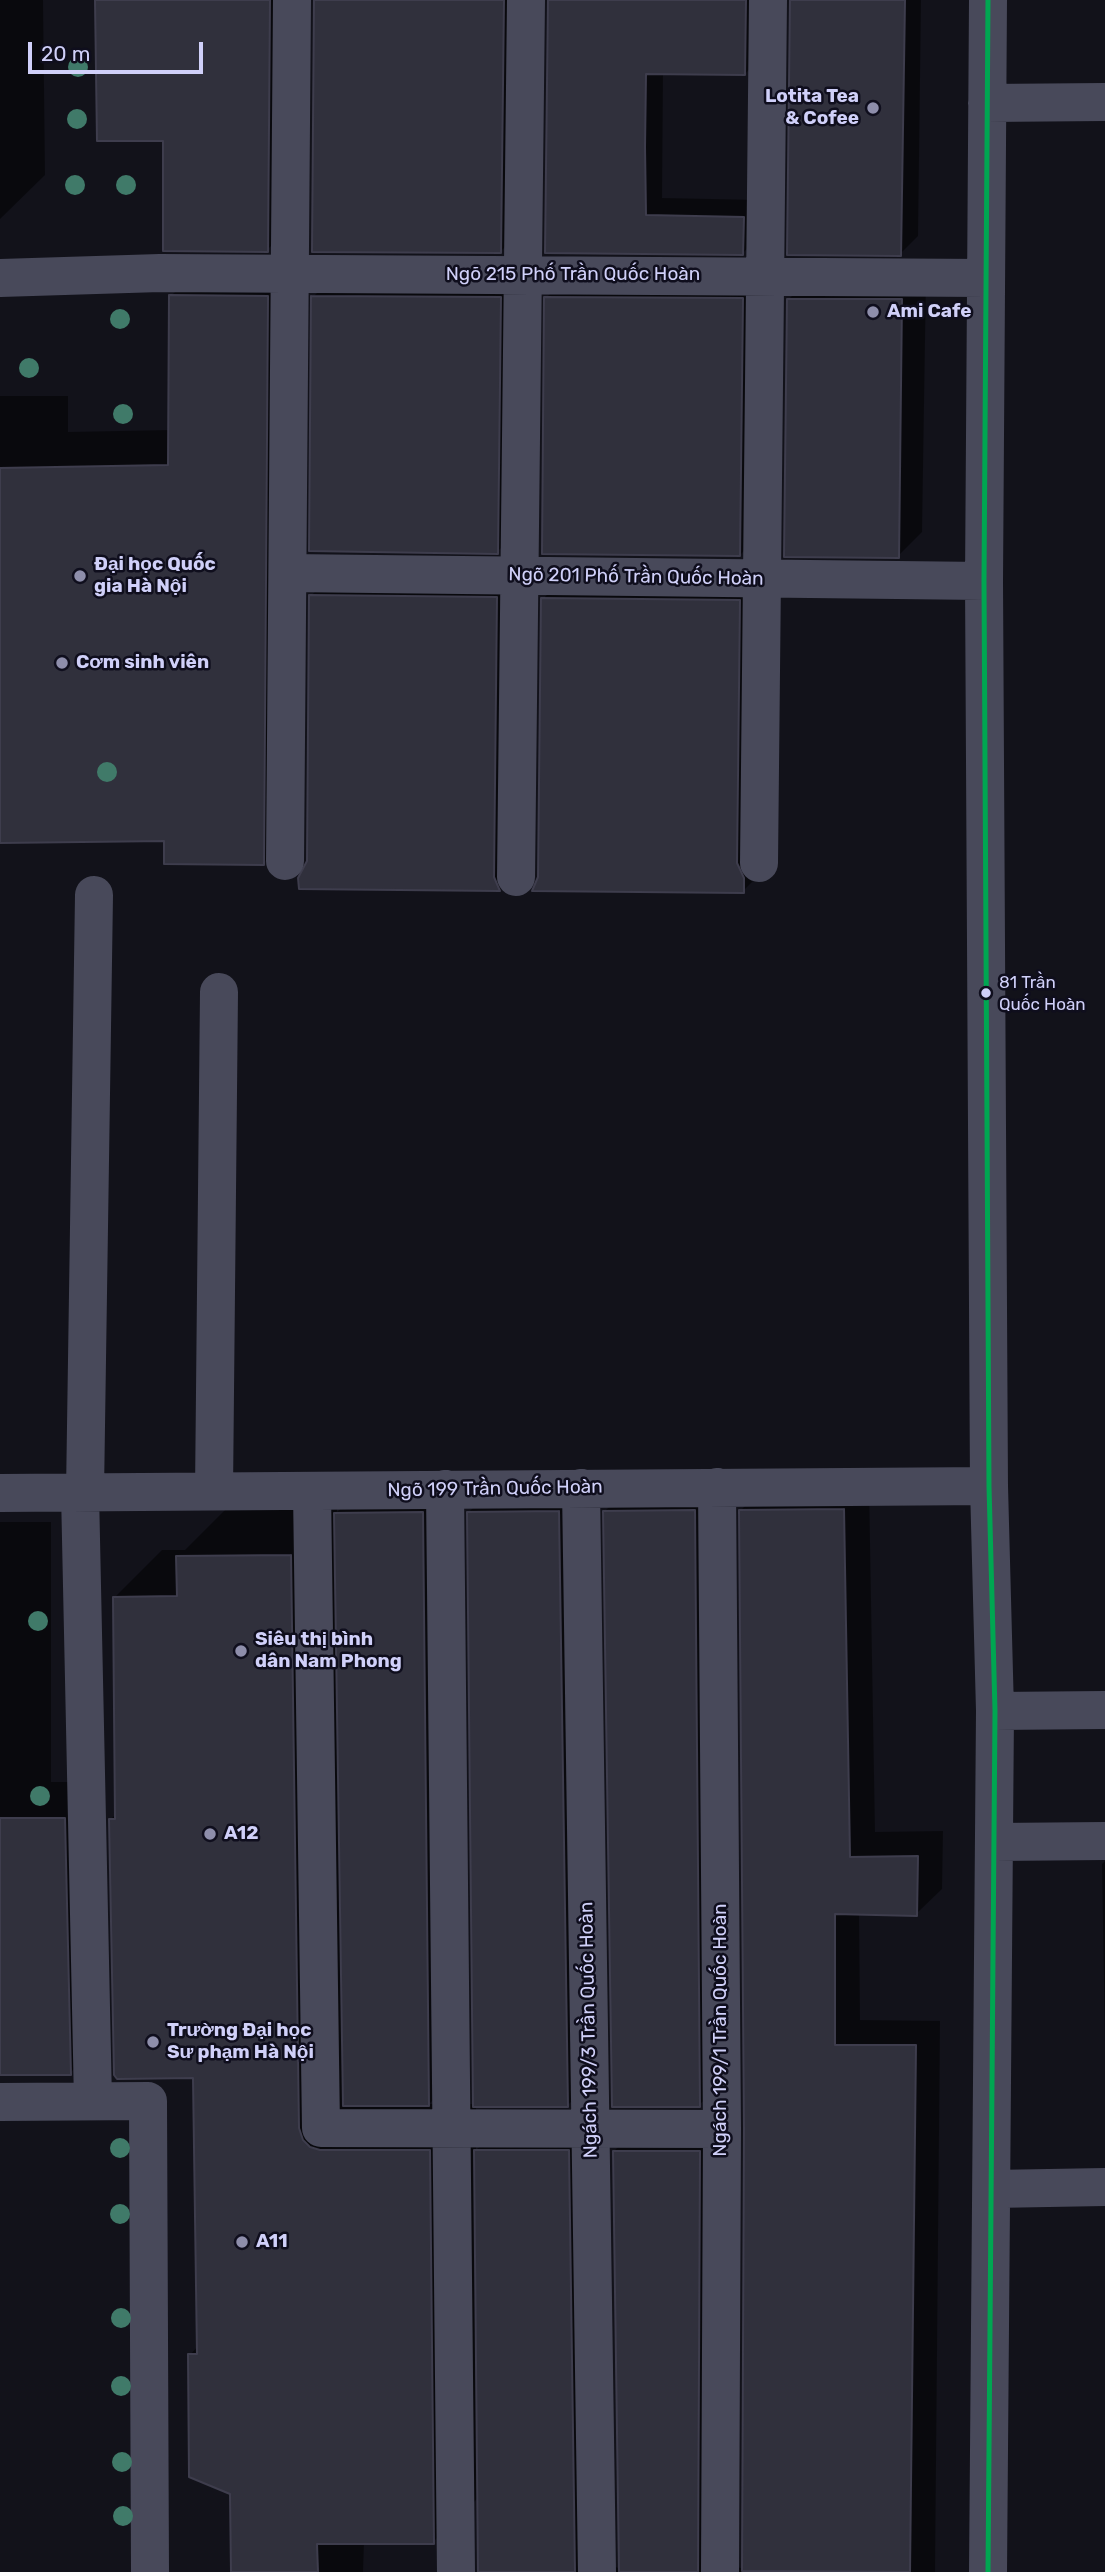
<!DOCTYPE html>
<meta charset="utf-8">
<style>
body{margin:0}
#map{position:relative;width:1105px;height:2572px;overflow:hidden;background:#12121a;font-family:Rubik,sans-serif}
canvas{display:block}
.scale{position:absolute;left:28px;top:42px;width:175px;height:32px;box-sizing:border-box;border:4px solid #d0d0f9;border-top:0;padding-left:9px;font-size:21px;line-height:24px;white-space:nowrap;color:#d0d0f9;-webkit-text-stroke:5px #0f0e1d;paint-order:stroke}
</style>
<div id="map">
<canvas width="1105" height="2572"></canvas>
<div class="scale">20 m</div>
</div>
<script>
const ctx = document.querySelector('canvas').getContext('2d');
ctx.lineJoin = 'round';
function fill(path, color) { ctx.fillStyle = color; ctx.fill(path, 'evenodd'); }
const poly = rows => new Path2D(rows.map(r => 'M' + r).join(''));
function trace(path, color, width, dash) { ctx.strokeStyle = color; ctx.lineWidth = width; ctx.lineCap = dash ? 'butt' : 'round'; ctx.setLineDash(dash || []); ctx.stroke(path); }
function drawText(font, color, halo, rows, align = 'center') {
  ctx.font = font + ' Rubik,sans-serif'; ctx.lineWidth = 5; ctx.setLineDash([]); ctx.textBaseline = 'middle'; ctx.strokeStyle = halo; ctx.fillStyle = color; for (const [text, x, y, turn = 0] of rows) {
    ctx.save(); ctx.translate(x, y); ctx.rotate((+turn || 0) * Math.PI / 180); ctx.textAlign = isNaN(turn) ? turn : align; if (halo) ctx.strokeText(text, 0, 0); ctx.fillText(text, 0, 0); ctx.restore();
  }
}
fill(poly([
 [0,0,43,0,45,175,0,219],
 [97,0,287,0,285,232,267,250,164,139],
 [316,0,521,0,518,234,501,251],
 [550,0,763,0,762,56,745,74,663,72,662,198,761,200,760,235,743,253,547,252],
 [792,0,921,0,918,236,900,254],
 [207,260,303,260,299,827,263,863,166,839,0,841,0,396,68,396,68,432,170,430,171,296],
 [336,274,523,275,520,529,497,552,313,297],
 [813,275,926,276,922,532,898,556,789,299],
 [567,277,763,279,760,534,740,555,546,298],
 [567,574,763,577,767,867,743,891,540,878,543,599],
 [329,577,515,580,517,871,499,889,309,862,311,596],
 [869,1484,875,1832,943,1831,942,1889,916,1914,859,1913,860,2020,940,2021,935,2572,480,2572,479,2497,433,2542,364,2542,363,2572,233,2572,232,2493,190,2355,198,2346,195,2077,111,1819,117,1813,115,1597,162,1550,185,1550,225,1510,337,1509,337,1512,356,1494,442,1493,448,2085,429,2104,475,2104,469,1512,490,1491,580,1491,588,2084,568,2105,476,2105,476,2150,501,2126,594,2126,613,2566,621,2569,614,2151,640,2126,725,2126,734,2566,744,2569,746,2129,741,1510,766,1485],
 [709,1496,714,2091,699,2105,605,1511,619,1497],
 [0,1522,51,1522,51,1782,101,1782,107,2036,70,2073,0,2073],
 [1105,1861,1105,2041,1102,1864]
]), '#0007');
const building = poly([
 [95,0,270,0,268,252,163,251,163,141,97,141,95,0],
 [314,0,504,0,501,253,312,252,314,0],
 [548,0,746,0,745,75,646,74,645,147,646,215,744,217,743,255,545,253,548,0],
 [790,0,905,0,901,256,787,255,790,0],
 [169,295,268,296,264,865,164,864,164,841,0,843,0,468,168,465,169,295],
 [311,296,501,297,498,554,309,551,311,296],
 [544,297,743,298,740,556,542,554,544,297],
 [787,299,902,299,899,558,784,557,787,299],
 [309,595,497,597,494,877,500,891,299,889,298,878,307,861,309,595],
 [541,598,740,600,737,863,744,878,744,893,532,891,538,877,541,598],
 [844,1509,850,1857,918,1856,917,1916,835,1914,835,2045,916,2045,910,2572,742,2571,744,2129,739,1510,844,1509],
 [695,1510,700,2107,612,2107,603,1511,695,1510],
 [559,1511,568,2107,473,2107,467,1512,559,1511],
 [423,1512,429,2106,343,2106,334,1513,423,1512],
 [291,1555,299,2128,303,2140,310,2147,320,2150,430,2150,434,2544,317,2544,318,2572,231,2572,230,2494,189,2477,188,2354,197,2354,193,2078,117,2079,114,2075,109,1819,115,1819,113,1597,177,1596,176,1556,291,1555],
 [0,1818,65,1818,71,2075,0,2075,0,1818],
 [474,2150,569,2150,575,2572,478,2572,474,2150],
 [613,2151,700,2151,698,2572,619,2572,613,2151]
]);
fill(building, '#30303c');
trace(building, '#3e3d4d', 2);
trace(poly([
 [987,103,1105,102],
 [0,278,160,273,986,278],
 [288,573,984,581],
 [285,861,292,0],
 [759,863,768,0],
 [516,877,526,0],
 [717,1487,722,2129,720,2572],
 [581,1488,597,2572],
 [445,1489,456,2572],
 [214,1491,219,992],
 [312,1491,321,2128,722,2129],
 [80,1492,93,2101],
 [85,1492,94,895],
 [0,1493,989,1486],
 [995,1711,1105,1710],
 [995,1842,1105,1841],
 [0,2102,148,2101,150,2572],
 [992,2189,1105,2187],
 [988,2572,995,1711,989,1486,984,581,988,0]
]), '#48495a', 38);
trace(poly([
 [988,2572,995,1711,989,1486,984,581,988,0]
]), '#00a651', 5);
ctx.fillStyle = '#407a69';
for (const [x, y] of [
 [78,67],
 [77,119],
 [75,185],
 [126,185],
 [120,319],
 [29,368],
 [123,414],
 [107,772],
 [38,1621],
 [40,1796],
 [120,2148],
 [120,2214],
 [121,2318],
 [121,2386],
 [122,2462],
 [123,2516]
]) { ctx.beginPath(); ctx.arc(x, y, 10, 0, 2 * Math.PI); ctx.fill(); }
for (const [x, y, r, color] of [
 [873,108,7,"#8e8eab"],
 [873,312,7,"#8e8eab"],
 [80,576,7,"#8e8eab"],
 [62,663,7,"#8e8eab"],
 [986,993,6,"#d0d0f9"],
 [241,1651,7,"#8e8eab"],
 [210,1834,7,"#8e8eab"],
 [153,2042,7,"#8e8eab"],
 [242,2242,7,"#8e8eab"]
]) { const dot = new Path2D(); dot.arc(x, y, r, 0, 2 * Math.PI); ctx.fillStyle = color; ctx.fill(dot); trace(dot, '#0f0e1d', 2.5); }
drawText('17px', '#d0d0f9', '#0f0e1d', [
 ["81 Trần",999,983],
 ["Quốc Hoàn",999,1005]
], 'left');
drawText('bold 19px', '#d0d0f9', '#0f0e1d', [
 ["Lotita Tea",859,97,"right"],
 ["& Cofee",859,119,"right"],
 ["Ami Cafe",887,312],
 ["Đại học Quốc",94,565],
 ["gia Hà Nội",94,587],
 ["Cơm sinh viên",76,663],
 ["Siêu thị bình",255,1640],
 ["dân Nam Phong",255,1662],
 ["A12",224,1834],
 ["Trường Đại học",167,2031],
 ["Sư phạm Hà Nội",167,2053],
 ["A11",256,2242]
], 'left');
drawText('19px', '#d0d0f9', '#0f0e1d', [
 ["Ngõ 215 Phố Trần Quốc Hoàn",573,275],
 ["Ngõ 201 Phố Trần Quốc Hoàn",636,577,1],
 ["Ngõ 199 Trần Quốc Hoàn",495,1489,-1],
 ["Ngách 199/3 Trần Quốc Hoàn",589,2030,-91],
 ["Ngách 199/1 Trần Quốc Hoàn",721,2030,-90]
]);
</script>
